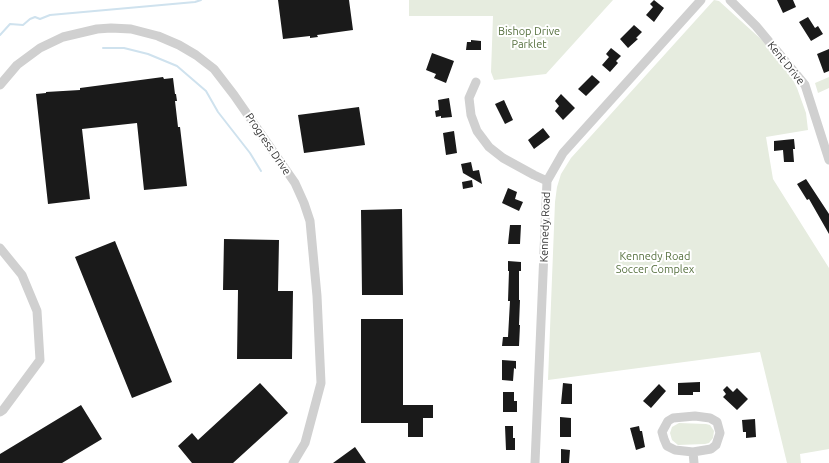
<!DOCTYPE html>
<style>
body{margin:0}
canvas{display:block;background:#fff}
</style>
<canvas width="829" height="463"></canvas>
<script>
const ctx = document.querySelector('canvas').getContext('2d');
ctx.lineJoin = 'round';
function fill(path, color) { ctx.fillStyle = color; ctx.fill(path, 'evenodd'); }
const poly = rows => new Path2D(rows.map(r => 'M' + r).join(''));
function trace(path, color, width, dash) { ctx.strokeStyle = color; ctx.lineWidth = width; ctx.lineCap = dash ? 'butt' : 'round'; ctx.setLineDash(dash || []); ctx.stroke(path); }
function drawText(font, color, halo, rows, align = 'center') {
  ctx.font = font + ' Ubuntu,sans-serif'; ctx.lineWidth = 4; ctx.setLineDash([]); ctx.textBaseline = 'middle'; ctx.strokeStyle = halo; ctx.fillStyle = color; for (const [text, x, y, turn = 0] of rows) {
    ctx.save(); ctx.translate(x, y); ctx.rotate((+turn || 0) * Math.PI / 180); ctx.textAlign = isNaN(turn) ? turn : align; if (halo) ctx.strokeText(text, 0, 0); ctx.fillText(text, 0, 0); ctx.restore();
  }
}
fill(poly([
 [409,0,613,0,546,74,494,80,491,72,493,16,409,16],
 [714,0,719,1,763,41,788,70,797,88,806,113,808,130,766,137,773,179,829,268,829,449,800,454,801,463,787,463,760,352,548,380,555,202,557,187,561,174,571,158],
 [829,77,829,88,818,93,815,83],
 [679,423,706,424,710,425,714,431,713,438,709,443,705,444,678,445,672,440,670,433,672,427]
]), '#e6ecdf');
trace(poly([
 [0,35,10,24,23,25,30,19,35,17,40,19,50,15,195,2,201,0],
 [103,48,124,48,148,54,177,66,206,91,218,112,250,153,261,171]
]), '#cfe2ee', 2);
fill(poly([
 [278,0,349,0,353,30,317,35,318,37,310,38,310,36,283,39],
 [654,0,664,8,654,22,646,15,653,7,650,4],
 [777,0,793,0,796,7,783,13],
 [808,17,815,28,818,26,823,34,811,41,799,22],
 [634,25,642,32,636,38,638,39,628,48,620,39],
 [471,40,481,41,481,50,466,50,467,42,471,42],
 [611,48,621,56,616,61,618,63,610,72,602,65,609,57,606,54],
 [829,49,829,71,824,73,817,54],
 [432,53,454,61,446,83,434,78,436,74,426,70],
 [592,75,600,82,586,96,578,89],
 [163,77,164,79,173,78,175,94,176,94,177,101,175,101,178,127,180,127,187,186,144,190,137,123,82,129,90,199,48,204,36,94,46,93,46,92,80,90,80,88],
 [561,94,575,108,563,120,555,111,559,106,555,101],
 [449,98,452,117,441,118,441,116,436,117,435,111,439,110,438,100],
 [504,100,513,120,505,124,495,104],
 [359,107,365,145,304,153,298,115],
 [543,128,550,137,534,149,528,140],
 [454,131,457,153,446,155,443,133],
 [794,139,795,149,793,149,794,162,784,162,783,150,774,151,774,141],
 [471,162,473,171,479,170,482,184,463,173,461,164],
 [806,179,829,214,829,234,809,199,807,200,797,184],
 [472,180,473,187,463,189,462,182],
 [508,188,517,192,515,199,523,202,519,211,502,203],
 [402,209,403,295,362,295,361,210],
 [510,225,521,225,520,244,508,244],
 [224,239,279,240,278,291,293,291,292,359,237,359,238,290,223,290],
 [115,241,172,382,132,398,75,257],
 [508,261,521,262,521,271,519,271,519,300,520,300,519,325,520,325,519,346,502,346,503,337,508,337,510,301,508,301,509,271,508,271],
 [361,319,403,319,403,405,433,405,433,418,423,418,423,437,408,437,408,423,361,423],
 [502,360,516,361,516,369,514,368,513,381,502,380],
 [700,382,700,392,693,392,693,395,678,395,678,383],
 [260,383,288,413,233,463,192,463,178,446,192,433,198,440],
 [563,383,572,384,572,404,561,404],
 [659,384,666,391,651,408,643,401],
 [727,386,733,392,737,388,748,399,737,410,723,397,726,394,723,390],
 [503,392,514,392,514,401,517,401,517,412,503,412],
 [81,405,102,439,62,463,0,463,0,454],
 [560,417,571,418,571,437,560,437],
 [755,419,756,437,746,438,746,432,743,432,742,420],
 [505,426,513,426,513,438,515,438,515,450,506,450],
 [639,426,640,431,642,431,645,447,636,450,630,428],
 [355,447,366,463,333,463],
 [561,449,570,450,569,463,561,463]
]), '#1a1a1a');
trace(poly([
 [730,0,756,26,805,85,829,160],
 [476,82,469,98,471,115,477,131,489,147,503,158,534,175,547,181],
 [0,85,17,65,40,48,63,37,97,29,111,28,131,29,158,36,179,45,196,55,214,69,234,95,295,183,304,203,310,221,317,296,321,383,305,443,293,463],
 [0,248,22,275,37,311,40,360,3,410,0,412],
 [695,416,710,418,717,422,720,433,716,445,711,449,693,452,675,450,667,446,664,439,662,432,668,421,673,418,695,416],
 [693,452,694,463],
 [535,463,547,181,563,153,701,0]
]), '#d0d0d0', 9);
drawText('11px', '#56703f', '#fff', [
 ["Bishop Drive",529,31],
 ["Parklet",529,44],
 ["Kennedy Road",655,256],
 ["Soccer Complex",655,269]
]);
drawText('11px', '#333', '#fff', [
 ["Kent Drive",786,63,51],
 ["Progress Drive",268,144,56],
 ["Kennedy Road",545,227,-88]
]);
</script>
